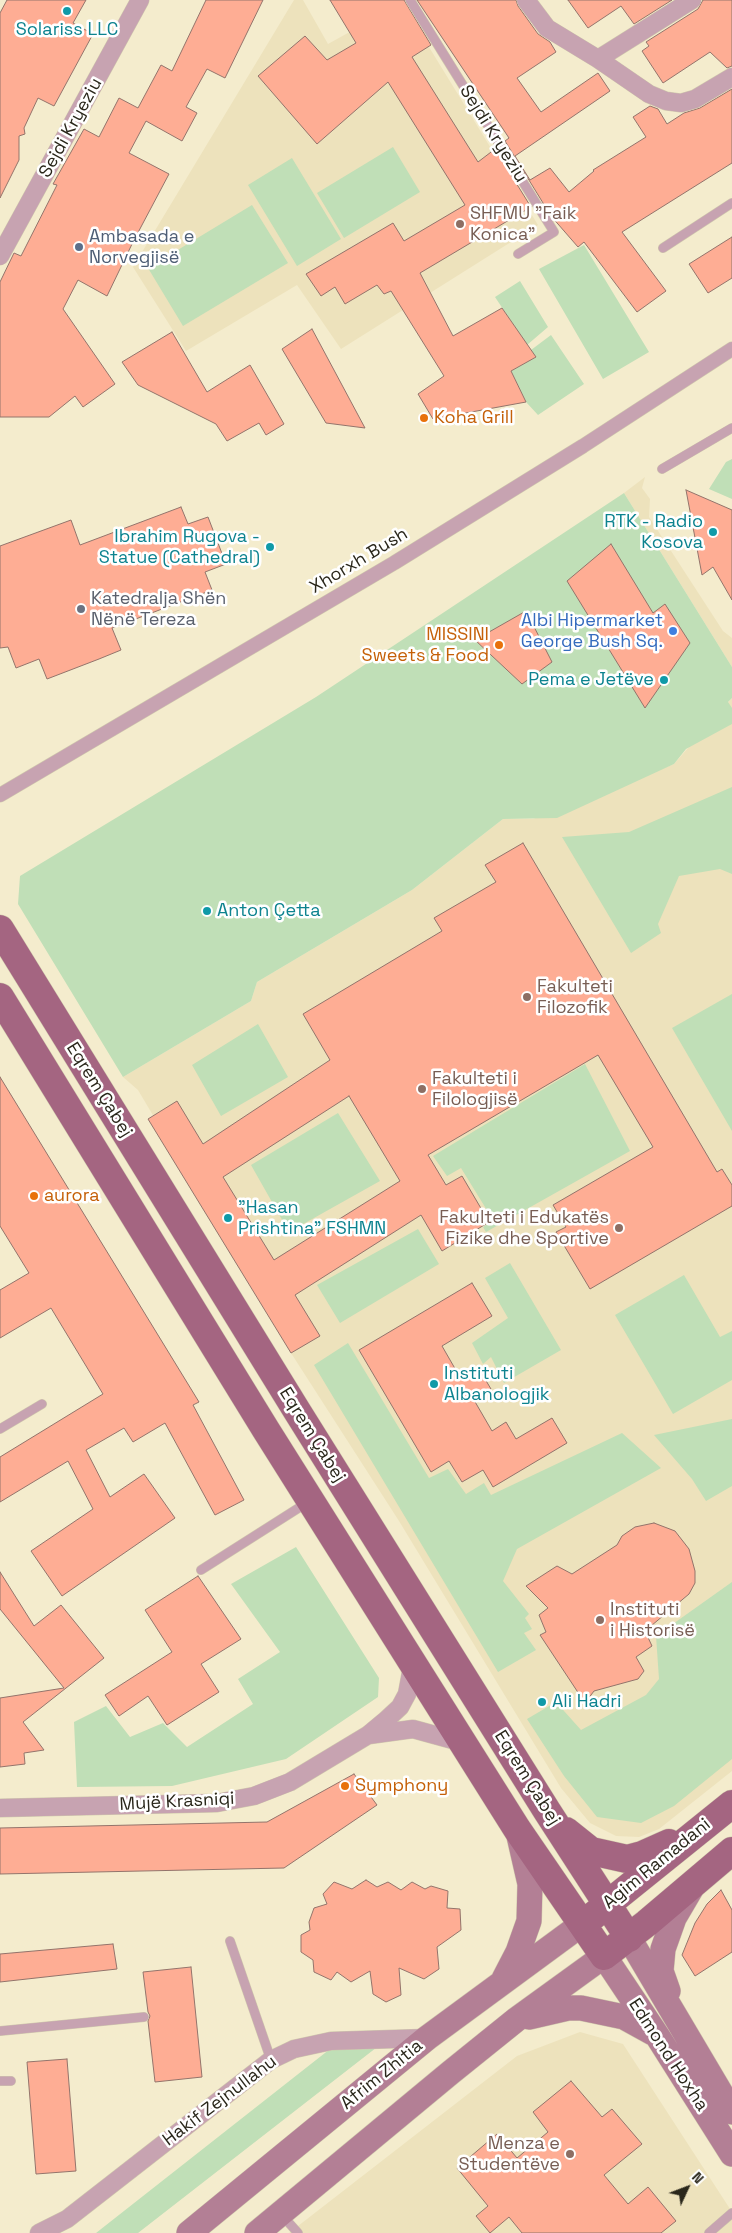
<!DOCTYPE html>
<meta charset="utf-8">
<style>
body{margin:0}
#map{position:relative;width:732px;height:2233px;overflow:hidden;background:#f4eccd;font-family:"Space Grotesk",sans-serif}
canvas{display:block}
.north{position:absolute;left:662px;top:2163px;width:50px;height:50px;-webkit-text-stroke:4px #fff;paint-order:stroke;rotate:47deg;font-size:14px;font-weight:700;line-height:20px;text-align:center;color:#2a271b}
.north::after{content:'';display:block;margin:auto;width:18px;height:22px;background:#2a271b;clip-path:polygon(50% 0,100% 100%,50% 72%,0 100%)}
</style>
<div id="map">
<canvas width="732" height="2233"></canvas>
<div class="north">N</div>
</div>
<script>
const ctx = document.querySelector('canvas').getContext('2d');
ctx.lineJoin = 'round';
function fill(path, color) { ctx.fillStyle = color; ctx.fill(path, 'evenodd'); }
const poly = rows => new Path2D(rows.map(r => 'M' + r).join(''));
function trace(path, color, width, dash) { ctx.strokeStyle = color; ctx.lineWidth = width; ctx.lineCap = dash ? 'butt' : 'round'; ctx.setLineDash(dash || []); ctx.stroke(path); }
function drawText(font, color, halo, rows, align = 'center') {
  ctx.font = font + ' "Space Grotesk",sans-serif'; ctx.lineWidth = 5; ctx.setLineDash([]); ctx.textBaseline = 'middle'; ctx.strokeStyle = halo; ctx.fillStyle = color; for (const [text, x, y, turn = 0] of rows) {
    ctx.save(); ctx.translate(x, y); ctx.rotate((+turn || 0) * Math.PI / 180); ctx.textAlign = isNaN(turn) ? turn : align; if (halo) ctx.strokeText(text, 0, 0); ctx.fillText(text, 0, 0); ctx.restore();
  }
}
fill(poly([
 [294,0,303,0,328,44,402,3,538,225,341,349,297,285,186,351,133,267],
 [645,477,642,488,650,499,649,517,723,631,732,638,732,667,624,493],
 [732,698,732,1771,659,1829,639,1837,616,1836,590,1823,561,1788,399,1521,291,1353,284,1337,138,1090,123,1077,251,1001,257,982,412,890,503,819,533,819,674,764],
 [580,2032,623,2044,732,2212,732,2233,289,2233,517,2056]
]), '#ede2bc');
fill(poly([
 [393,147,420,192,344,238,317,193],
 [292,158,341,239,297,266,248,185],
 [252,205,288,263,183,326,148,268],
 [584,245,649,352,603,379,539,269],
 [520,281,548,327,527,345,495,297],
 [551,335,584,384,538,415,526,402,511,371,535,357,531,350],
 [732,459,732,499,709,489,726,462],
 [624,493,732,667,732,698,728,702,732,708,732,724,686,749,674,764,557,818,503,819,412,890,257,982,251,1001,123,1077,18,904,20,876,316,697],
 [732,787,732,874,720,869,679,876,658,924,661,933,631,953,562,837,629,832],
 [732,994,732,1131,672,1028],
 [258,1024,288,1077,221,1116,192,1065],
 [585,1064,630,1151,486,1232,483,1227,493,1220,461,1168,447,1176,433,1156],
 [338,1113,380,1181,289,1232,251,1165],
 [418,1229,439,1264,340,1323,317,1285],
 [510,1263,561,1350,504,1383,491,1357,483,1364,472,1343,508,1318,485,1278],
 [684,1275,720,1337,732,1331,732,1380,673,1414,615,1315],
 [348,1343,429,1478,448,1469,466,1494,484,1483,491,1495,622,1433,661,1468,517,1549,503,1581,529,1614,525,1618,532,1629,524,1633,536,1650,498,1672,314,1365],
 [732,1419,732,1486,706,1501,692,1479,654,1435],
 [296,1547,379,1678,378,1697,286,1759,172,1786,77,1787,74,1722,106,1706,130,1737,163,1723,187,1747,253,1704,238,1679,280,1652,231,1584],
 [732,1582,732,1759,674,1806,641,1823,597,1817,564,1776,527,1719,556,1702,581,1730,646,1695,659,1679,656,1636],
 [381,2044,138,2233,96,2233,330,2049]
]), '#c0dfb7');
const building = poly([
 [7,0,86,0,73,23,93,34,54,106,38,98,24,128,25,134,19,136,19,160,0,198,0,13,7,0],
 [206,0,263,0,225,78,207,69,186,107,197,113,182,141,146,121,129,153,169,174,133,242,107,296,78,280,63,309,115,384,83,407,75,396,49,417,0,417,0,282,14,253,21,256,57,185,53,184,84,129,99,137,119,98,138,108,161,65,172,71,206,0],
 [330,0,404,0,431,45,412,57,478,162,495,149,531,207,420,273,453,336,502,308,536,357,511,371,526,402,433,419,418,394,444,376,391,291,384,294,377,285,345,304,335,287,321,296,306,274,393,223,404,241,465,205,388,82,317,144,258,76,305,36,327,60,356,43,330,0],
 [417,0,516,0,518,6,538,34,550,42,556,52,517,78,541,112,598,73,610,91,515,156,530,180,550,168,569,192,594,171,593,170,646,137,633,117,650,106,658,109,667,124,684,113,700,108,732,89,732,163,622,232,666,291,637,312,584,242,578,247,551,216,505,141,509,138,417,0],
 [568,0,672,0,634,24,621,6,588,28,568,0],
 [703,0,732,0,732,66,727,68,710,52,663,83,642,51,649,46,646,42,698,9,703,0],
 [732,237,732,278,708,293,689,264,732,237],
 [312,329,365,428,326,423,282,349,312,329],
 [172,332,207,392,250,365,284,424,266,435,259,423,227,441,216,424,138,385,122,362,172,332],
 [686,490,732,510,732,600,713,567,702,575,686,490],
 [181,507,188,524,208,517,226,564,205,572,212,590,112,628,121,650,99,659,47,679,39,659,16,668,8,647,0,648,0,546,71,520,80,545,181,507],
 [611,544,653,613,665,604,690,643,645,708,567,581,611,544],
 [526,611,552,662,522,684,475,640,526,611],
 [523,843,717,1172,722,1169,732,1185,732,1206,590,1289,556,1232,566,1227,553,1205,653,1147,598,1055,428,1155,446,1185,462,1176,489,1222,442,1251,421,1215,295,1295,320,1336,291,1353,148,1119,177,1101,203,1144,330,1060,303,1014,442,931,434,918,496,882,485,865,523,843],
 [349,1096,400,1181,274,1260,223,1177,349,1096],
 [0,1077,199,1402,193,1405,244,1500,215,1515,165,1423,133,1442,124,1428,86,1450,110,1497,144,1474,175,1518,62,1596,31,1551,93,1509,68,1461,0,1502,0,1457,103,1394,51,1308,0,1338,0,1290,29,1273,0,1226,0,1077],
 [472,1283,492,1316,442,1346,461,1379,479,1369,491,1389,474,1400,492,1431,506,1422,516,1439,552,1418,567,1443,493,1487,483,1470,462,1482,449,1461,431,1472,359,1350,472,1283],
 [654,1523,675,1531,689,1549,695,1571,695,1583,689,1594,645,1631,652,1646,636,1657,644,1671,638,1679,594,1691,585,1703,540,1635,546,1632,539,1615,548,1608,526,1586,557,1566,572,1574,617,1545,622,1536,635,1527,654,1523],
 [0,1572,34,1626,61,1605,104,1658,23,1722,44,1750,24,1753,25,1764,0,1767,0,1698,64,1688,0,1609,0,1572],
 [198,1576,241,1639,201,1664,219,1692,167,1725,148,1696,119,1716,105,1695,172,1652,145,1610,198,1576],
 [354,1774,377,1805,284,1868,0,1874,0,1828,267,1822,354,1774],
 [366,1880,377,1887,388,1882,401,1890,412,1882,425,1889,431,1886,448,1891,447,1908,460,1909,461,1930,437,1947,439,1969,424,1979,399,1968,401,1995,386,2002,373,1994,370,1971,351,1982,337,1972,331,1980,314,1972,313,1960,301,1952,301,1935,310,1930,309,1922,314,1908,327,1904,323,1894,334,1882,352,1889,366,1880],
 [721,1890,732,1910,732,1952,695,1976,682,1955,695,1923,707,1904,721,1890],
 [113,1944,117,1969,0,1982,0,1954,113,1944],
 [191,1967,202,2077,155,2082,148,2021,150,2016,148,2012,143,1972,191,1967],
 [67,2059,76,2171,36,2174,27,2062,67,2059],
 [571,2081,602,2117,612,2109,642,2144,604,2175,628,2204,648,2187,676,2221,661,2233,522,2233,509,2217,490,2233,476,2216,488,2206,457,2168,497,2134,517,2158,548,2132,533,2112,571,2081]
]);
fill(building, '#fead94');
trace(building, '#93746b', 1);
const service = poly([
 [410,0,554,232,518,254],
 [663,248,732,203],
 [662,469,732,428],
 [0,1429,42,1404],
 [201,1570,308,1502],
 [230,1941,271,2060],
 [0,2031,144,2017],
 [0,2081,11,2081],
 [281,2214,298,2233],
 [709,2233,732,2213]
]);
const pedestrian = poly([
 [0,795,394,563,583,446,732,349]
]);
const minor = poly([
 [526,0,547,28,598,59,692,0],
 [598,59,649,94,666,101,681,103,695,99,732,77],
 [0,256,140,0],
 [369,1735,413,1729,464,1743],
 [0,1808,217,1803,254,1796,290,1782,368,1735,386,1720,400,1707,407,1694,413,1662],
 [39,2233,67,2219,271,2060,294,2049,331,2041,427,2038]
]);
const secondary = poly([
 [629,1938,732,2112],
 [504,1979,518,1952,529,1921,530,1884,519,1836],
 [668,1991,661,1971,663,1949,674,1918,691,1889],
 [529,2017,568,2008,581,2008,624,2017,653,2033],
 [189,2233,427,2038,582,1924],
 [257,2233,450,2073,517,2019,604,1956,658,2037,732,2154]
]);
const primary = poly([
 [0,929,297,1411,547,1811,629,1938],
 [0,997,266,1430,517,1829,604,1956,647,1923,732,1851],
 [566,1831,591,1851,627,1859,642,1855,669,1843],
 [593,1916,732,1804]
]);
trace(service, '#d0c9ad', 10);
trace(pedestrian, '#d0c9ad', 15);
trace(minor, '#d0c9ad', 19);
trace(secondary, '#d0c9ad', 26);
trace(primary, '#d0c9ad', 29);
trace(service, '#c7a3b1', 9);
trace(pedestrian, '#c7a3b1', 14);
trace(minor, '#c7a3b1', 18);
trace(secondary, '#b37f95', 25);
trace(primary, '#a46581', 28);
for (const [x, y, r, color] of [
 [67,11,5,"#0f9aa8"],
 [460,224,5,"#8d6e63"],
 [79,247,5,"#5c6f8a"],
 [424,418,5,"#e8710a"],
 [713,532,5,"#0f9aa8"],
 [270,547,5,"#0f9aa8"],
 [81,609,5,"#6b7280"],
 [673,631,5,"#3f7fe0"],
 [499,645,5,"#e8710a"],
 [664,680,5,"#0f9aa8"],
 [207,911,5,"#0f9aa8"],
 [527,997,5,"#8d6e63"],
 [422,1089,5,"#8d6e63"],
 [34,1196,5,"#e8710a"],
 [228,1218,5,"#0f9aa8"],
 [619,1228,5,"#8d6e63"],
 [434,1384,5,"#0f9aa8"],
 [600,1620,5,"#8d6e63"],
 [542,1702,5,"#0f9aa8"],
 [345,1786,5,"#e8710a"],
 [570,2154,5,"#8d6e63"]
]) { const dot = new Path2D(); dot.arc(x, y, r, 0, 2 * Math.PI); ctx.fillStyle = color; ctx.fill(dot); trace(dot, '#fff', 2); }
drawText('18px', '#0d838f', '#fff', [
 ["Solariss LLC",67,30,"center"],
 ["RTK - Radio",703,522,"right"],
 ["Kosova",703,543,"right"],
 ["Ibrahim Rugova -",260,537,"right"],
 ["Statue (Cathedral)",260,558,"right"],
 ["Pema e Jetëve",654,680,"right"],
 ["Anton Çetta",217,911],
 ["\"Hasan",238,1208],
 ["Prishtina\" FSHMN",238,1229],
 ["Instituti",444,1374],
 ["Albanologjik",444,1395],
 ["Ali Hadri",552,1702]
], 'left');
drawText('18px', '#2a271b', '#fff', [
 ["Sejdi Kryeziu",71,128,-61],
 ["Sejdi Kryeziu",493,134,58],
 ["Xhorxh Bush",359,561,-31],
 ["Eqrem Çabej",99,1090,58],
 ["Eqrem Çabej",312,1435,58],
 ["Eqrem Çabej",527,1778,58],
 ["Mujë Krasniqi",177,1802,-3],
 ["Agim Ramadani",657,1864,-39],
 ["Edmond Hoxha",668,2055,57],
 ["Afrim Zhitia",382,2075,-39],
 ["Hakif Zejnullahu",220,2101,-37]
]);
drawText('18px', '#785e54', '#fff', [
 ["SHFMU \"Faik",470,214],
 ["Konica\"",470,235],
 ["Fakulteti",537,987],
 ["Filozofik",537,1008],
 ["Fakulteti i",432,1079],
 ["Filologjisë",432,1100],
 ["Fakulteti i Edukatës",609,1218,"right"],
 ["Fizike dhe Sportive",609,1239,"right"],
 ["Instituti",610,1610],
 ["i Historisë",610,1631],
 ["Menza e",560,2144,"right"],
 ["Studentëve",560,2165,"right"]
], 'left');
drawText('18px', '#4e5e75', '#fff', [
 ["Ambasada e",89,237],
 ["Norvegjisë",89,258]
], 'left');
drawText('18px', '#c56008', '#fff', [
 ["Koha Grill",434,418],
 ["MISSINI",489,635,"right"],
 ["Sweets & Food",489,656,"right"],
 ["aurora",44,1196],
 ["Symphony",355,1786]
], 'left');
drawText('18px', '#5b616d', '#fff', [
 ["Katedralja Shën",91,599],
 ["Nënë Tereza",91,620]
], 'left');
drawText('18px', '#366cbe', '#fff', [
 ["Albi Hipermarket",663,621],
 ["George Bush Sq.",663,642]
], 'right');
</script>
